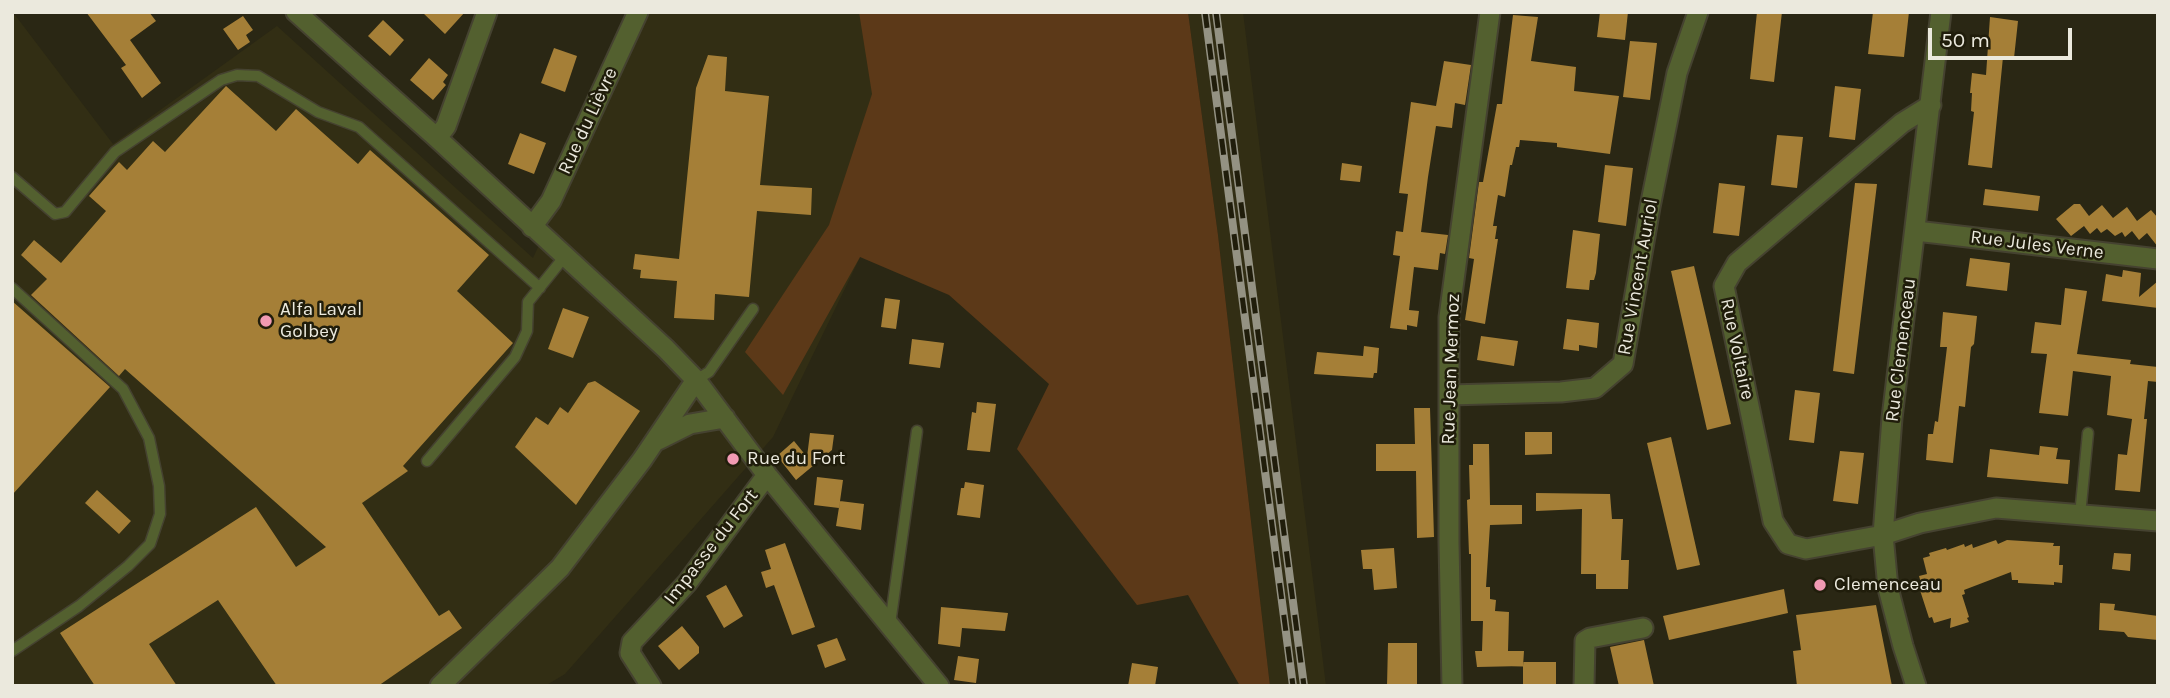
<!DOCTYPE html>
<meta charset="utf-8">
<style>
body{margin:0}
#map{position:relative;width:2170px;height:698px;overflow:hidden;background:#2a2714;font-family:Karla,sans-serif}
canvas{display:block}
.frame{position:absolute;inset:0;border:14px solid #ebe9dd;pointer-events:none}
.scale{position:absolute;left:1928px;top:28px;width:144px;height:32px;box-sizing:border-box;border:4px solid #ebe9dd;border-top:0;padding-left:9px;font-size:21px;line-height:24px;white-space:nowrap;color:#ebe9dd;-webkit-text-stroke:5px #201d0b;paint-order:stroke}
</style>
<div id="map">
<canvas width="2170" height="698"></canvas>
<div class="frame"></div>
<div class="scale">50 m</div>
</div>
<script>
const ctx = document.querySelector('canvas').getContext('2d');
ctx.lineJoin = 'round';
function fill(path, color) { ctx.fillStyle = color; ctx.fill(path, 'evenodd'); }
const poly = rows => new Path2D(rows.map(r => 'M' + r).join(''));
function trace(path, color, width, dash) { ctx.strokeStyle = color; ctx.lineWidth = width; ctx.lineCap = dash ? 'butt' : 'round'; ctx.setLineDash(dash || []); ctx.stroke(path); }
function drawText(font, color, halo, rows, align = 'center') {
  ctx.font = font + ' Karla,sans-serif'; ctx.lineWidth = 5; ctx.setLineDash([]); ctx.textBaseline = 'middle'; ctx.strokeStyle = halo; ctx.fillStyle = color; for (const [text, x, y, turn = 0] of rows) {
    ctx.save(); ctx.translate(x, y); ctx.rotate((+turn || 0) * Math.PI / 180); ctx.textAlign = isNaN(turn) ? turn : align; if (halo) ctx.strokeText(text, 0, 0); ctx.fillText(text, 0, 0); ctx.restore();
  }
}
fill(poly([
 [646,12,979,12,773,437,565,674,545,686,12,686,12,17,15,15,113,144,277,26,533,258],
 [1188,12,1243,12,1326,686,1270,686,1218,235]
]), '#322e14');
fill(poly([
 [859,12,1188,12,1218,235,1270,686,1240,686,1188,595,1137,605,1017,449,1049,384,949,295,860,257,783,395,745,352,829,225,872,94]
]), '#5c3918');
fill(poly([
 [86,12,149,12,156,21,130,40,161,83,142,98,121,68,126,65],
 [422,12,465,12,445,34],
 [1600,12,1628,12,1625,40,1597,37],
 [1757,12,1782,12,1774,82,1750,79],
 [1873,12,1909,12,1904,57,1868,54],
 [1513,15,1538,17,1531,61,1576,67,1574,91,1619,96,1610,154,1557,147,1557,143,1520,140,1519,147,1516,147,1512,165,1510,165,1505,197,1498,195,1493,226,1497,226,1495,239,1498,239,1485,324,1465,320,1474,259,1469,258,1479,182,1483,182,1497,104,1502,104],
 [243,16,253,30,246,35,250,42,238,50,223,29],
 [1990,17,2018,21,2014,58,2003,57,1992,168,1968,165,1974,112,1971,111,1972,93,1970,93,1972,73,1986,75],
 [383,20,404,40,390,56,368,36],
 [1630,41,1657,43,1650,100,1623,97],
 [554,48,577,56,565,92,541,83],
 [708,55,727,57,725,91,769,96,760,185,812,188,811,215,757,211,749,297,715,294,714,320,674,318,677,281,640,278,641,270,633,269,635,254,679,259,696,88],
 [429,58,448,75,443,82,446,85,433,100,410,80],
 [1444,61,1471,65,1465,105,1455,103,1452,128,1436,126,1428,177,1421,232,1448,235,1445,254,1440,253,1438,270,1414,267,1409,310,1419,311,1417,327,1407,325,1407,330,1390,328,1400,256,1393,255,1396,231,1403,232,1408,194,1399,193,1411,102,1436,106],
 [226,86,276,131,296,109,358,164,370,150,489,255,457,291,513,343,403,466,408,471,362,503,439,616,449,610,462,628,378,686,277,686,218,600,149,644,177,686,95,686,60,633,256,507,296,567,326,547,125,369,119,376,31,295,47,279,21,255,34,240,61,263,106,211,89,196,119,162,127,170,153,141,165,152],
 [1835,86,1861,89,1855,140,1829,137],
 [520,133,546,143,534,174,508,164],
 [1777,135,1803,137,1797,188,1771,185],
 [1342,163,1362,166,1360,182,1340,180],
 [1605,165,1633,168,1626,226,1598,222],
 [1719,183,1745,186,1739,236,1713,233],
 [1855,183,1877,184,1854,374,1833,371],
 [1985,189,2040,196,2038,211,1983,205],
 [2074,204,2080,204,2089,216,2102,205,2113,218,2127,207,2137,221,2151,210,2158,218,2158,247,2147,233,2139,240,2132,231,2125,237,2122,232,2115,236,2107,229,2101,233,2097,228,2090,234,2084,226,2071,236,2056,219],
 [1573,230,1600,234,1596,273,1594,280,1590,280,1589,290,1566,288],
 [1970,258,2010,263,2007,291,1966,286],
 [1694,266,1731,424,1707,430,1671,271],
 [2123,270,2141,273,2139,297,2158,281,2158,308,2102,301,2106,274,2122,277],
 [2065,288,2087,291,2077,354,2131,360,2130,364,2158,367,2158,382,2148,381,2144,419,2147,419,2140,492,2115,490,2118,454,2127,455,2132,419,2107,415,2111,376,2073,371,2068,416,2039,413,2047,354,2031,353,2035,322,2061,325],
 [885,298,900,300,896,329,881,327],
 [12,301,110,387,12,495],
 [563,308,589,317,573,358,548,349],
 [1943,312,1977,316,1974,344,1971,347,1965,407,1959,406,1953,463,1926,460,1928,434,1933,434,1935,421,1938,422,1947,347,1940,347],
 [1567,319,1599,323,1597,348,1579,345,1579,351,1563,349],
 [1481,336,1518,341,1514,366,1477,360],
 [912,339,944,343,940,368,909,364],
 [1364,346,1379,348,1377,373,1374,373,1373,378,1314,374,1317,352,1363,356],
 [595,381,640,411,576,505,515,447,536,417,548,425,560,407,568,413,588,383],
 [1795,390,1820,393,1814,443,1789,440],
 [977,402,996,404,990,452,967,450,972,412,976,413],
 [1414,408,1430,408,1434,537,1417,538,1416,471,1376,471,1376,444,1415,444],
 [1525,432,1552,432,1552,454,1525,455],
 [810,433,834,435,832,450,796,480,777,456,794,441,807,457],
 [1671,437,1700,565,1677,570,1647,443],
 [1473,444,1489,444,1490,505,1522,505,1522,524,1490,525,1486,587,1490,587,1490,599,1496,600,1495,611,1509,612,1508,651,1524,651,1523,666,1477,667,1475,651,1482,651,1483,621,1471,621,1471,554,1469,554,1467,500,1470,499,1469,465,1473,465],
 [2040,446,2058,448,2056,459,2070,460,2068,484,1987,477,1990,449,2039,455],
 [1840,451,1864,453,1858,504,1833,501],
 [817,477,843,480,839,508,814,505],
 [965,482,984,485,980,518,957,515,961,488,964,488],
 [97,490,131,521,119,534,85,503],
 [1536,493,1610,494,1612,519,1623,519,1621,560,1629,560,1628,589,1596,589,1596,574,1581,574,1582,509,1536,511],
 [840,501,864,504,861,530,836,526],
 [1996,540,1998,544,2007,540,2054,543,2053,546,2060,546,2059,565,2063,565,2062,583,2054,582,2054,585,2018,583,2018,580,2012,580,2011,572,1964,590,1965,594,1962,595,1969,617,1967,618,1969,622,1950,628,1951,618,1934,623,1932,617,1929,618,1918,584,1921,583,1919,576,1927,574,1923,558,1930,556,1929,553,1946,548,1947,550,1964,544,1965,547,1972,544,1973,548],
 [785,543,815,627,792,635,774,585,766,588,761,572,771,569,765,550],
 [1394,548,1397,588,1374,590,1372,569,1363,569,1361,550],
 [2114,553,2131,554,2130,571,2112,569],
 [726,585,743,616,724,628,706,596],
 [1784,589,1788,613,1669,640,1663,616],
 [2100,603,2115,604,2114,610,2158,616,2158,640,2128,637,2124,632,2099,630],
 [1876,605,1892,686,1797,686,1793,651,1801,650,1796,615],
 [941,607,1008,613,1005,631,962,628,960,647,938,644],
 [682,626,699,647,699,653,679,670,658,646],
 [837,638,846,660,825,668,817,645],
 [1644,640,1654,686,1619,686,1610,647],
 [1388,643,1417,643,1417,686,1387,686],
 [958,656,979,659,976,683,954,680],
 [1523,662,1556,662,1556,686,1523,686],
 [1132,663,1158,667,1155,686,1128,686]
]), '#a57f37');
const service = poly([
 [12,177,55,214,65,212,115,152,221,80,237,75,258,76,318,112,359,127,540,288],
 [12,288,123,389,149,438,159,486,160,514,150,544,128,566,79,606,12,651],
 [696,380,709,372,753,309],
 [427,461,515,357,527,331,528,302,565,256],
 [2080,515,2088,433],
 [890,624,917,431]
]);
const minor = poly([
 [296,12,437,138,666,349,696,380,767,475,939,686],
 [1931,105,1902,123,1737,263,1724,286,1773,521,1788,544,1806,549,1883,535,1920,523,1996,508,2158,521],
 [437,138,446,126,487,12],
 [532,227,551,201,638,12],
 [1916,231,2158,259],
 [1449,395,1561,392,1595,388,1623,364,1650,207,1677,73,1698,12],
 [658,440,690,424,725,418],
 [440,686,560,568,642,460,696,380],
 [651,686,630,653,632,642,687,583,767,475],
 [1452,686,1449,543,1449,317,1490,12],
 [1584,686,1585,641,1590,638,1643,628],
 [1916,686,1903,646,1888,588,1883,535,1892,418,1941,12]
]);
trace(service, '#454230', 13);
trace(minor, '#454230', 23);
trace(service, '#53602f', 10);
trace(minor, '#53602f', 19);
const rail = poly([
 [1205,12,1293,686],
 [1216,12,1304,686]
]);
trace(rail, '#949283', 8);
trace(rail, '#201d0b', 5, [16]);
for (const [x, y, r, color] of [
 [266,321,7,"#f19ab3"],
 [733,459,7,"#f19ab3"],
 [1820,585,7,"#f19ab3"]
]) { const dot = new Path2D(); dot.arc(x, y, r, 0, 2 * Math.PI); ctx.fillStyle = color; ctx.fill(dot); trace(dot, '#201d0b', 2.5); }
drawText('19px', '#ebe9dd', '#201d0b', [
 ["Rue du Lièvre",588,121,-65],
 ["Rue Jules Verne",2037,245,7],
 ["Rue Vincent Auriol",1638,277,-80],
 ["Rue Voltaire",1737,349,78],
 ["Rue Clemenceau",1901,350,-83],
 ["Rue Jean Mermoz",1451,369,-88],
 ["Impasse du Fort",711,547,-52]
]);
drawText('19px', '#ebe9dd', '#201d0b', [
 ["Alfa Laval",280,310],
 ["Golbey",280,332],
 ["Rue du Fort",747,459],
 ["Clemenceau",1834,585]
], 'left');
</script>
